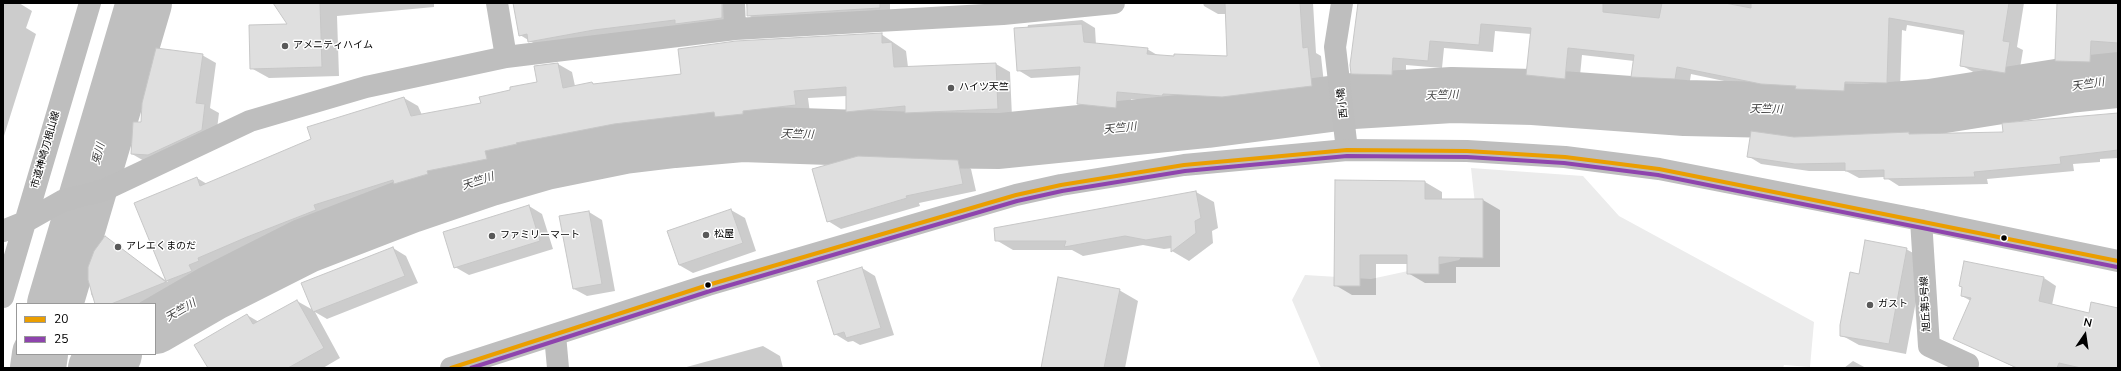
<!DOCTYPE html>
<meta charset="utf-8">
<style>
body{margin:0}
#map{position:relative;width:2121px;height:371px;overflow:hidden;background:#fff;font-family:"Nunito Sans",sans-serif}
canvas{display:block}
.frame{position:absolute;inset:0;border:4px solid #000;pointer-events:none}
.legend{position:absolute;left:16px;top:303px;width:140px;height:52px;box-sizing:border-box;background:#fff;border:1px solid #999;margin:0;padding:5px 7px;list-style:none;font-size:12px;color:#000}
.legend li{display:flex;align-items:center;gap:8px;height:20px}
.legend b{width:20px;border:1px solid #999}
.north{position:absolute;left:2065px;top:315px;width:40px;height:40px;-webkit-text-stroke:3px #fff;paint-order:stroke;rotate:13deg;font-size:11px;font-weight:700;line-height:16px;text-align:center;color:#000}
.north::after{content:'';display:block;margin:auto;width:14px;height:18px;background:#000;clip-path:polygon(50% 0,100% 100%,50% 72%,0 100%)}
</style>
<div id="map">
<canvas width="2121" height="371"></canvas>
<div class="frame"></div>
<ul class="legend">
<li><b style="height:5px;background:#eb9e00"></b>20</li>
<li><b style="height:5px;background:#8e44ad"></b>25</li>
</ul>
<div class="north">N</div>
</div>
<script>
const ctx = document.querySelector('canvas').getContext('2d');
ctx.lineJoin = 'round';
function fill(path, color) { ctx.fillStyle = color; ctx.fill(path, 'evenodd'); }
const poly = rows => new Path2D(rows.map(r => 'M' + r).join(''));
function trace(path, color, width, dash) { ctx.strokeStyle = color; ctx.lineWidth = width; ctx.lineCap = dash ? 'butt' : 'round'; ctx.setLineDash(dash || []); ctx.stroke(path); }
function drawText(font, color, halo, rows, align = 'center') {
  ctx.font = font + ' "Nunito Sans","Noto Sans JP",sans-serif'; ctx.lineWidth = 3; ctx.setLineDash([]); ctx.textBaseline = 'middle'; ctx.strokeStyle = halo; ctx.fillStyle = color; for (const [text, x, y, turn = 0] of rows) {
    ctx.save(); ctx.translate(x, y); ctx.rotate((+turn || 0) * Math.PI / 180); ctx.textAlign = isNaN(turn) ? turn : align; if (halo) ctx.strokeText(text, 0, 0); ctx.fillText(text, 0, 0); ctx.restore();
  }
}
fill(poly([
 [1471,168,1583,176,1619,216,1814,322,1810,367,1784,365,1783,368,1321,368,1292,300,1305,275,1371,279,1459,260,1478,231]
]), '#ececec');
fill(poly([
 [3,3,19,3,32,11,26,28,36,34,3,139],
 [274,3,434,3,434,7,337,16,339,76,269,78,251,68,289,25],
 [515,3,733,3,732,24,540,47,520,35],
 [746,3,890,3,890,14,758,21,748,15],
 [1203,3,1313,3,1316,53,1321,56,1325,93,1236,104,1177,101,1176,103,1131,99,1129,115,1091,112,1078,104,1081,75,1031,78,1018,70,1028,25,1082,20,1095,28,1096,45,1147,49,1159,56,1228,57,1226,14,1218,14,1204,6],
 [1358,3,2024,3,2017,47,2023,50,2018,80,1975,73,1961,65,1964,35,1907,25,1906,31,1902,30,1900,90,1858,89,1858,98,1810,96,1805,93,1776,92,1691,74,1689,87,1645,84,1632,76,1634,61,1582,55,1579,86,1541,82,1527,74,1531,34,1495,31,1493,52,1444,48,1442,68,1406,65,1406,82,1365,81,1352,73,1351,65],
 [2058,3,2118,3,2118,60,2104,59,2104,70,2069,68,2056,60],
 [881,34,906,51,908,67,996,64,1010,72,1012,117,920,121,910,115,861,120,847,111,847,96,808,98,810,113,757,119,757,122,730,125,723,121,629,132,530,150,530,152,499,159,500,167,441,179,442,182,409,191,405,189,327,213,329,218,261,244,212,267,213,269,203,273,206,279,181,289,173,284,178,290,143,304,96,304,91,294,89,267,105,238,168,282,135,203,197,178,207,184,313,140,309,128,404,98,418,106,422,115,482,103,538,83,558,64,572,72,575,86,592,83,596,85,682,74],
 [202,55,216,63,210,108,219,113,216,137,146,162,132,154,142,123],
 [2118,115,2118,158,2100,159,2100,162,2073,164,2074,171,1987,179,1988,184,1899,186,1885,177,1859,178,1846,171,1809,171,1761,164,1748,156,1794,138,1909,133,1912,135,2004,133],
 [958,161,971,169,976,191,919,203,920,206,841,229,828,221],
 [1336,181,1425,182,1442,192,1442,200,1483,200,1500,210,1500,267,1456,267,1456,283,1425,283,1408,273,1408,264,1376,264,1376,295,1352,295,1335,285],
 [1196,192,1214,202,1218,228,1212,231,1213,243,1189,261,1172,251,1172,248,1164,249,1143,245,1083,256,1072,250,1013,250,996,240,995,229],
 [529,206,542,214,553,249,469,275,455,267],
 [731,210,745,218,756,251,693,273,679,265],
 [589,212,602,220,615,291,587,296,574,289],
 [393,248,406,256,418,283,327,319,315,312,340,358,323,368,209,368,247,315,259,322,297,301,313,310],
 [1906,249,1924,259,1906,354,1859,345,1841,335,1859,275],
 [862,268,875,276,894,335,860,345,853,341,848,342,835,334],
 [2044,278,2056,286,2052,305,2090,314,2118,309,2118,368,2016,368,1955,339,1971,301,1962,296],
 [1119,290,1138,301,1125,368,1042,368],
 [763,346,780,356,783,368,683,368],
 [1853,361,1866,368,1844,368]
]), '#0003');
trace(poly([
 [55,304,144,3],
 [155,326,212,293,305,246,411,205,490,178,545,162,624,146,674,140,742,134,918,140,999,141,1207,120,1353,101,1452,95,1533,97,1685,108,1864,112,1931,107,2070,85,2118,80],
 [38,368,40,354],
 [96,368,114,354]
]), '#bfbfbf', 56);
const building = poly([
 [273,3,320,3,322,67,250,69,249,25,287,24,273,3],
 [513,3,722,3,722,18,675,24,675,20,594,30,528,42,527,34,519,36,513,3],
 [747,3,880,3,880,8,747,16,747,3],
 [1225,3,1300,3,1303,48,1308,47,1312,86,1222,97,1163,94,1162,96,1117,92,1116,108,1077,104,1080,67,1017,71,1014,28,1082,24,1084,42,1148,48,1147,54,1174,56,1174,54,1227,56,1225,3],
 [1358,3,1603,3,1603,12,1659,18,1662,3,1725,3,1751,8,1751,3,2009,3,2003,41,2010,42,2005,73,1960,66,1964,31,1889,18,1887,83,1845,82,1844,91,1795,89,1796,86,1761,84,1677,67,1675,79,1631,77,1634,55,1568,48,1565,79,1526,75,1531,28,1481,24,1479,45,1430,41,1428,61,1393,58,1392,75,1351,74,1350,65,1358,3],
 [2057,3,2118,3,2118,43,2091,41,2090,62,2055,61,2057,3],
 [882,33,882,43,892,42,894,67,996,63,998,109,905,113,905,106,846,112,846,87,794,91,796,105,743,111,743,114,715,117,714,112,614,124,516,143,517,144,485,151,487,159,427,171,428,174,394,184,393,180,314,205,316,210,247,237,198,258,199,261,189,265,192,271,166,281,134,203,197,177,200,186,311,139,307,127,404,97,411,116,481,103,479,97,510,90,510,87,537,82,534,66,558,63,563,88,592,82,593,84,681,74,678,49,736,41,882,33],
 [156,48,203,54,196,103,205,104,202,130,148,155,131,154,133,122,141,122,142,103,156,48],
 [2118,113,2118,150,2060,157,2061,164,1974,172,1975,177,1884,179,1884,170,1845,171,1845,163,1795,164,1747,157,1751,131,1794,137,1909,132,1909,134,2003,132,2002,123,2118,113],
 [858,156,958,160,963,184,906,196,907,198,827,222,812,169,858,156],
 [1335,180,1425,181,1425,199,1483,199,1483,258,1439,257,1439,274,1407,274,1407,255,1360,255,1360,286,1334,286,1335,180],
 [1196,191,1201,218,1195,221,1196,233,1171,252,1171,236,1146,240,1125,236,1064,247,1066,241,995,241,994,228,1196,191],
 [529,205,540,241,454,268,443,232,529,205],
 [731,209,743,243,679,265,667,231,731,209],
 [589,211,602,284,573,289,559,216,589,211],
 [105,236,166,282,111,304,95,304,88,280,88,267,94,251,105,236],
 [1865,240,1907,248,1889,344,1840,336,1840,325,1850,272,1859,274,1865,240],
 [393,247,405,276,313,312,301,283,393,247],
 [1964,261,2044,277,2039,301,2089,313,2091,302,2118,308,2118,368,2081,368,2059,363,2057,368,2017,368,1953,339,1971,298,1961,296,1962,287,1959,286,1964,261],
 [862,267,881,328,846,338,844,332,834,335,817,281,862,267],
 [1058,277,1120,289,1104,368,1041,368,1058,277],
 [297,300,324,348,288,368,208,368,194,345,247,314,253,324,297,300]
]);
fill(building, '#dfdfdf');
trace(building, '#c7c7c7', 1);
trace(poly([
 [497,3,506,57],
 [734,3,735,29],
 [1342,3,1335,47,1347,150],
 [1921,220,1929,346,1968,364],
 [3,231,25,222,62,201,104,190,250,121,366,87,506,57,735,29,1003,14,1114,3],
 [3,297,90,3],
 [555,335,558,368]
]), '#bebebe', 22);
trace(poly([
 [451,368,708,285,1016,195,1061,185,1184,165,1347,150,1467,151,1565,157,1659,169,1921,220,2118,261]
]), '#bebebe', 22);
trace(poly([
 [451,368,708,285,1016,195,1061,185,1184,165,1347,150,1467,151,1565,157,1659,169,2118,261]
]), '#eb9e00', 4);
trace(poly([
 [471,368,710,291,1017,201,1062,191,1185,171,1347,156,1467,157,1564,163,1658,175,2117,267]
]), '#8e44ad', 4);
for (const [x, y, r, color] of [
 [285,46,4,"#595959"],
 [951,88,4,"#595959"],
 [706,235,4,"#595959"],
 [492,236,4,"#595959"],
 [2004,238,3.5,"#000"],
 [118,247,4,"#595959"],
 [708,285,3.5,"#000"],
 [1870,305,4,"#595959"]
]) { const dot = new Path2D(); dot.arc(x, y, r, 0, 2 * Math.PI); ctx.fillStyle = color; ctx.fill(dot); trace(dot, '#fff', 1.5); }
drawText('10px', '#000', '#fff', [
 ["アメニティハイム",293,46],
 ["ハイツ天竺",959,88],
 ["松屋",714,235],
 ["ファミリーマート",500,236],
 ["アレエくまのだ",126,247],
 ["ガスト",1878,305]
], 'left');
drawText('10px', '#000', '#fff', [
 ["西小橋",1343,103,-96],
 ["市道神崎刀根山線",46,150,-74],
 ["旭丘第5号線",1926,304,-93]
]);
drawText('italic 11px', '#444', '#fff', [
 ["天竺川",2088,85,-8],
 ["天竺川",1442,96,-2],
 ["天竺川",1766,110,1],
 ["天竺川",1120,129,-6],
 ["天竺川",797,135,2],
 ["兎川",99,154,-74],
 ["天竺川",478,182,-18],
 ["天竺川",181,311,-30]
]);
</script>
